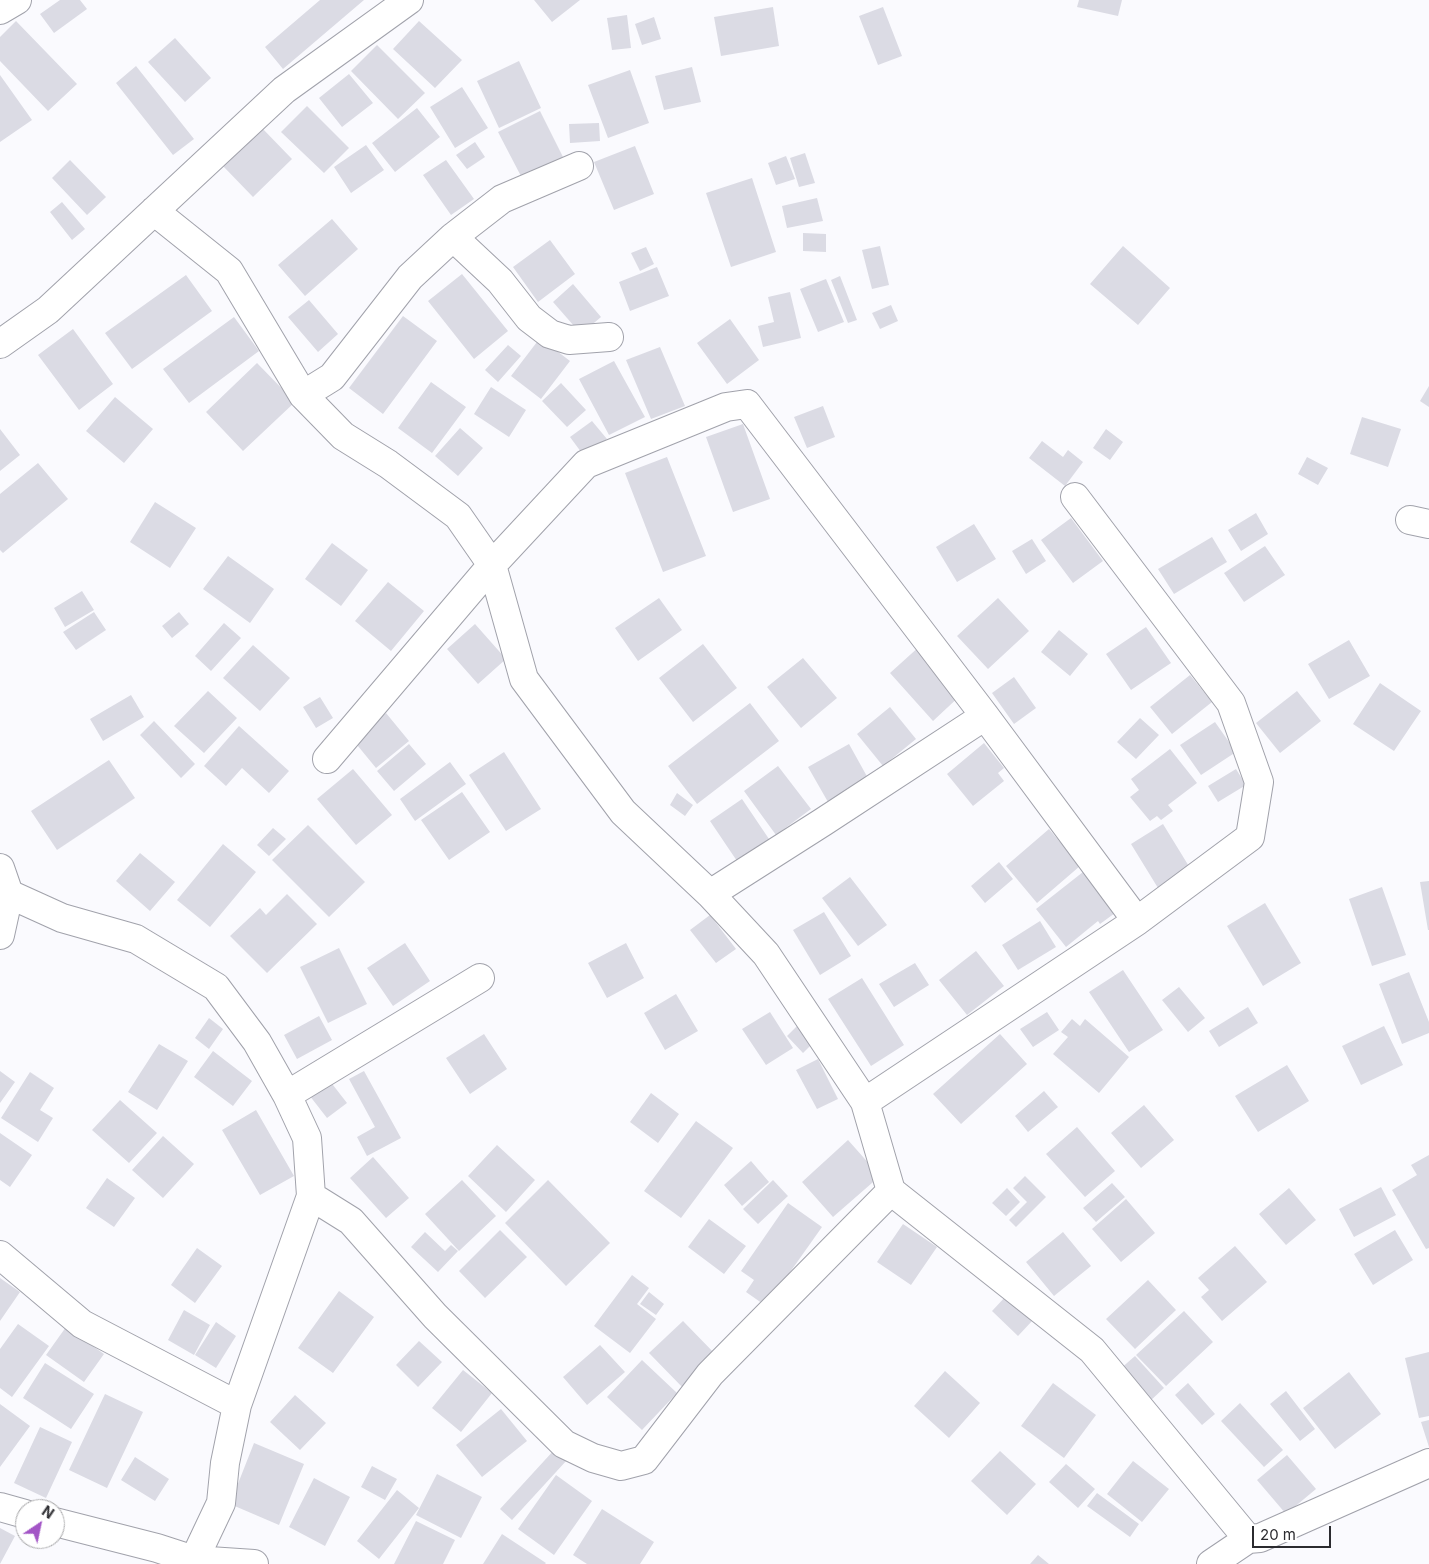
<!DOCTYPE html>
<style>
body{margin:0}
#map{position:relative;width:1429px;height:1564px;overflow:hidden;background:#fafafe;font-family:Inter,sans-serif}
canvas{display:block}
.north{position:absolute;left:15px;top:1499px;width:50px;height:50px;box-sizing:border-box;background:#fff;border:1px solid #aaaaac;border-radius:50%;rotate:34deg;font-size:14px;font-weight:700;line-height:20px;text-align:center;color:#2b2b2f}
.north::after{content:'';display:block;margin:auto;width:18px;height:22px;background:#a355c6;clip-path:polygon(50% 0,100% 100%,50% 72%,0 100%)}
.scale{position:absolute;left:1252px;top:1526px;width:79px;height:22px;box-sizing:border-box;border:2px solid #2b2b2f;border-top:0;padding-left:6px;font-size:15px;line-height:18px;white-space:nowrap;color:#2b2b2f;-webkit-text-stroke:4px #fff;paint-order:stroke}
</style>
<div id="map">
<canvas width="1429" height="1564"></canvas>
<div class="north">N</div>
<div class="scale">20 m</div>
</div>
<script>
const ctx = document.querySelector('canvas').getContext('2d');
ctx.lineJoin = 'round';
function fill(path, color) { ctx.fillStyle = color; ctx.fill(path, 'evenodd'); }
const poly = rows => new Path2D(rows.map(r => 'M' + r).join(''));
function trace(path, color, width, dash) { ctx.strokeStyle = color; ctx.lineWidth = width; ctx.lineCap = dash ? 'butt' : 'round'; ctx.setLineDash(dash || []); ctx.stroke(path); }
fill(poly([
 [60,0,80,0,87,9,54,33,40,14],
 [320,0,364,0,283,69,265,47],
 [534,0,580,0,552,22],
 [1079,0,1122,0,1118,16,1077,7],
 [773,7,779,46,721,56,714,17],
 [883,7,902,56,878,65,859,16],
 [627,15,631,48,612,50,607,18],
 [654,17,661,39,642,45,635,24],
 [16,21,77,84,48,111,0,61,0,37],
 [419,21,462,60,435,88,393,49],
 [175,38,211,78,185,102,148,62],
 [377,45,425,93,398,119,351,71],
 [519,61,541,108,499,128,477,81],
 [136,66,194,139,173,155,116,83],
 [692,67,701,102,664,110,655,76],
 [630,70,649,123,608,138,588,85],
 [349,74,373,103,342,127,319,98],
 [0,75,32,120,0,142],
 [462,87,488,128,455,148,430,107],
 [307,106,349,148,324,173,281,132],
 [417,108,440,137,395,172,372,143],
 [540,111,564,159,523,180,498,132],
 [599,123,600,141,570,143,569,124],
 [261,127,292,159,253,197,222,165],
 [475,142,485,157,467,169,456,155],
 [366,145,384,170,351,193,334,167],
 [635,146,654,194,614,210,594,162],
 [805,153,815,183,799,187,790,158],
 [786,156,795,179,776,185,768,163],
 [70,160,106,197,87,215,52,178],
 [446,160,474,199,451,215,423,175],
 [752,178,776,252,731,267,706,193],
 [817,198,823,221,787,228,782,206],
 [62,202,85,229,72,240,50,212],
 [332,219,358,249,305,296,278,265],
 [803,233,826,234,826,252,803,251],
 [550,240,575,274,538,302,513,267],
 [880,246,889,285,872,289,862,250],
 [1123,246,1170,288,1138,325,1090,284],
 [646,247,654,264,640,271,631,253],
 [657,267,669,296,630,311,619,282],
 [462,274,508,331,474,359,428,301],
 [186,275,212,311,132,369,105,333],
 [840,276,857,320,848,323,831,280],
 [826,279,844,322,818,332,800,289],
 [573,284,601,317,581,334,553,302],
 [790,292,801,338,763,347,758,326,774,322,768,297],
 [309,300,338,334,318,352,288,317],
 [891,305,898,321,880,329,872,313],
 [403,316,437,341,383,414,349,388],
 [234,317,259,351,189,403,163,369],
 [730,319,759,360,727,384,697,343],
 [73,329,113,384,79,410,38,355],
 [540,338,570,361,541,399,511,376],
 [508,345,521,356,498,382,485,370],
 [660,347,685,406,651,419,626,360],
 [614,361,645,417,609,435,579,379],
 [257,363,295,402,243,451,206,412],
 [431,382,466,407,432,453,398,428],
 [561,383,586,410,567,427,542,401],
 [1429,386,1429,407,1420,401],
 [491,387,526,410,509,437,474,414],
 [115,397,153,429,124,463,86,431],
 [823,406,835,437,807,448,794,417],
 [1362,417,1401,429,1388,467,1350,454],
 [592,421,607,439,584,456,570,437],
 [743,424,770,499,733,512,706,437],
 [460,428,483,448,458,476,435,456],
 [0,429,20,455,0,471],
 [1106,429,1123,442,1110,460,1093,448],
 [1042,441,1063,457,1068,450,1083,462,1065,486,1029,458],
 [667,457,706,556,663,572,625,473],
 [1307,457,1328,468,1318,485,1298,474],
 [38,463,68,499,3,553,0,550,0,494],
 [155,502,196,528,170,568,130,542],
 [1256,513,1268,534,1241,551,1228,530],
 [1071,518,1103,561,1073,583,1041,540],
 [974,524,996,559,957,582,936,547],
 [1212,537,1227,562,1174,594,1158,569],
 [1032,539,1046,561,1026,574,1012,551],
 [332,543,368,570,341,606,305,579],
 [1265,546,1285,575,1244,602,1224,573],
 [228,556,274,589,250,623,203,589],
 [388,582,424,611,391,651,355,621],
 [82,591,94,610,65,627,54,608],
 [659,598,682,630,638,661,615,628],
 [998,598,1029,631,988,669,957,636],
 [94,612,106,630,76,650,63,632],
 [179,612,189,624,172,638,162,626],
 [224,623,241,638,211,671,195,656],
 [475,624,506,659,478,684,447,649],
 [1146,627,1171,663,1131,690,1106,654],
 [1059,630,1088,654,1070,676,1041,652],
 [1349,640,1370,676,1329,699,1308,664],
 [703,644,737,688,693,722,659,678],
 [253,645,290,678,260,711,223,678],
 [921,645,963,693,933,721,890,673],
 [803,658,837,698,801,728,767,687],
 [1190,675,1212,702,1172,734,1150,707],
 [1014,677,1036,708,1014,724,992,693],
 [1380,683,1421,711,1394,751,1353,724],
 [208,691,237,718,204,753,174,726],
 [1297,691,1321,721,1280,753,1256,723],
 [131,695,144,717,103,741,90,719],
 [320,697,333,718,316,728,303,707],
 [750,703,779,741,697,804,668,766],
 [890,707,916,739,883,766,857,734],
 [386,713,409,741,376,768,353,740],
 [1140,718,1159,735,1136,759,1117,742],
 [154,721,195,764,181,778,140,735],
 [1215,722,1236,752,1201,775,1180,745],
 [239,726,289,771,269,793,242,768,226,786,204,766],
 [984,743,1004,768,998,773,1004,781,973,806,947,774],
 [409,744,426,764,394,791,377,771],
 [849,744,869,780,828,802,808,767],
 [1170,749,1197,783,1168,805,1173,811,1161,820,1157,816,1150,821,1130,797,1139,790,1131,779],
 [504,752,541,809,506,831,469,775],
 [109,760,135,798,57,850,31,811],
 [450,762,466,784,415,821,400,799],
 [778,766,811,809,776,835,744,791],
 [353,769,392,815,356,845,317,799],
 [1236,769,1246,785,1218,802,1208,786],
 [462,792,490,832,449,860,421,820],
 [677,793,693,805,685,816,670,805],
 [742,799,769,839,737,861,710,821],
 [1163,824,1190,868,1158,888,1131,844],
 [308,825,365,882,329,917,272,860],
 [273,828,286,839,269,856,257,845],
 [1049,829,1080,866,1037,903,1006,866],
 [223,844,256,872,210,927,177,900],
 [140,853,175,882,150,911,116,881],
 [999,862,1013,879,985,903,971,886],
 [1083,872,1115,913,1100,924,1098,921,1066,947,1036,909],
 [850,877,887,925,858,946,822,898],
 [1429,881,1429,930,1428,930,1420,882],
 [1382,887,1406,955,1372,966,1349,899],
 [287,894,317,924,267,973,230,936,260,908,266,915],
 [1265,903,1301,963,1263,986,1227,926],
 [824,912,851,956,820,975,793,930],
 [710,915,736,949,716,963,690,930],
 [1040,921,1056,947,1018,970,1002,945],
 [405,943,430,981,393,1006,367,968],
 [626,943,644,978,607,998,588,963],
 [339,948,367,1004,328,1023,300,967],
 [976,951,1004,986,967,1015,939,980],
 [915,963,929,985,894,1007,879,984],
 [1123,970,1163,1030,1129,1052,1089,992],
 [1409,972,1429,1022,1429,1033,1402,1044,1379,984],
 [862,978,904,1045,871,1066,828,999],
 [1179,987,1205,1018,1188,1032,1162,1000],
 [676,994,698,1031,665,1050,644,1013],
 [1248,1007,1258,1023,1219,1047,1209,1031],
 [770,1012,793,1048,766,1065,742,1029],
 [1047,1012,1059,1030,1033,1047,1020,1029],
 [319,1016,332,1040,297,1059,284,1035],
 [209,1018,223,1029,209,1049,195,1038],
 [1072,1019,1080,1026,1085,1019,1129,1057,1099,1093,1053,1054,1068,1037,1061,1032],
 [797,1026,813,1043,803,1053,787,1036],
 [1384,1026,1403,1065,1361,1085,1342,1046],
 [484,1034,507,1069,470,1094,446,1058],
 [1000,1034,1027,1064,961,1124,933,1094],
 [159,1044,188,1061,157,1110,128,1092],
 [213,1051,252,1081,233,1106,194,1077],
 [818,1059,838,1099,817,1109,796,1070],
 [1287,1065,1309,1101,1258,1132,1235,1096],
 [0,1071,15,1082,0,1103],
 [364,1071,401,1138,367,1156,357,1137,375,1127,349,1079],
 [30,1072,54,1088,40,1110,53,1118,38,1142,1,1118],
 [326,1076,347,1103,327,1118,306,1091],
 [1044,1091,1058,1107,1028,1132,1015,1116],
 [651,1093,679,1114,658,1143,630,1122],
 [120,1100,157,1133,129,1163,92,1130],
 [1144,1105,1174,1140,1141,1168,1111,1133],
 [256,1110,294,1176,260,1195,222,1130],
 [696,1121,733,1148,681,1218,644,1191],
 [1077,1127,1115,1171,1085,1197,1046,1154],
 [0,1133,32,1155,10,1187,0,1180],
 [163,1136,194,1164,163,1198,132,1170],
 [848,1140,880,1176,833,1217,802,1182],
 [497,1145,535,1180,506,1212,468,1176],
 [1429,1155,1429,1248,1426,1249,1392,1190,1417,1175,1411,1165],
 [373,1157,409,1198,386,1218,350,1178],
 [751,1161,769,1182,742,1206,724,1185],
 [1025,1176,1046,1197,1016,1227,1009,1220,1027,1202,1013,1188],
 [107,1178,135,1198,114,1227,86,1208],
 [462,1180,496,1216,459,1251,425,1214],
 [548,1180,610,1243,566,1286,505,1223],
 [773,1180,788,1196,758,1224,743,1209],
 [1112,1183,1125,1197,1096,1222,1083,1208],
 [1381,1187,1396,1215,1354,1237,1339,1209],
 [1007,1188,1020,1202,1006,1216,992,1203],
 [1289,1188,1316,1220,1286,1245,1259,1214],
 [1126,1199,1155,1233,1121,1262,1092,1229],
 [788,1203,822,1227,766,1306,746,1292,754,1280,741,1271],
 [709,1219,746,1246,724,1274,688,1247],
 [903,1224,937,1247,911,1285,877,1262],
 [500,1230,527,1257,485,1298,459,1271],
 [1395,1230,1413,1260,1373,1285,1354,1254],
 [425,1232,445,1251,451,1245,458,1251,438,1272,411,1247],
 [1063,1232,1091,1266,1054,1296,1026,1262],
 [1235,1246,1267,1282,1222,1321,1201,1297,1209,1290,1198,1278],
 [197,1248,222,1266,195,1303,171,1285],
 [632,1275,649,1288,637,1304,656,1319,630,1353,594,1326],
 [0,1278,20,1292,0,1321],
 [1148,1280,1176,1310,1135,1349,1106,1319],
 [339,1291,374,1317,333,1373,298,1348],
 [649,1292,664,1304,656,1315,640,1304],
 [1007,1295,1033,1320,1018,1336,992,1311],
 [184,1310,210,1325,194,1355,168,1340],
 [1184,1311,1213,1342,1166,1386,1136,1355],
 [683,1321,719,1358,686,1391,649,1353],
 [216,1322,236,1336,216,1368,195,1355],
 [18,1324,49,1346,12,1397,0,1388,0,1349],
 [66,1327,104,1354,84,1382,46,1355],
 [419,1341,442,1362,418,1387,396,1365],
 [600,1345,625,1372,587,1405,563,1377],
 [1429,1352,1429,1416,1419,1418,1405,1358],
 [1135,1356,1164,1388,1149,1402,1119,1370],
 [642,1360,677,1393,642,1430,607,1397],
 [45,1363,94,1394,71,1429,23,1398],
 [463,1370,492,1393,461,1432,432,1408],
 [945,1371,980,1403,949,1438,914,1406],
 [1349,1372,1381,1414,1335,1449,1303,1408],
 [1053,1383,1096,1415,1064,1458,1021,1426],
 [1188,1383,1215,1414,1202,1425,1175,1395],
 [1286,1391,1315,1429,1300,1441,1270,1404],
 [105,1394,143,1412,107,1488,69,1470],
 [295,1395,326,1423,300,1450,270,1422],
 [1240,1403,1283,1450,1264,1467,1221,1421],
 [0,1404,30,1426,0,1467],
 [501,1409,527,1441,482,1477,456,1445],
 [1429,1420,1429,1447,1421,1422],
 [40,1427,72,1442,46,1498,14,1483],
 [254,1443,304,1464,279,1525,230,1504],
 [555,1449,567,1460,512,1520,500,1509],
 [1000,1451,1036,1484,1007,1515,971,1481],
 [1287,1455,1316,1489,1286,1514,1257,1480],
 [135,1457,169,1479,155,1501,121,1480],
 [1133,1461,1169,1489,1142,1522,1107,1494],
 [1066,1464,1095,1489,1078,1508,1049,1482],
 [372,1466,397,1479,385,1500,361,1487],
 [437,1474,482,1497,461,1538,416,1515],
 [556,1475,592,1501,554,1555,518,1529],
 [314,1478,350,1497,325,1546,289,1527],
 [397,1490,419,1508,379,1559,357,1541],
 [1097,1493,1139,1524,1130,1537,1087,1506],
 [602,1509,654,1542,640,1564,587,1564,573,1555],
 [416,1521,455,1540,443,1564,394,1564],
 [0,1528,15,1536,0,1564],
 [502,1534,546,1563,545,1564,483,1564],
 [1038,1555,1049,1564,1030,1564]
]), '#dbdbe4');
const street = poly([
 [0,10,17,0],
 [154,211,229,271,303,395,343,436,388,464,458,516,492,565,524,679,623,812,710,894,766,954,865,1102,891,1191,1092,1350,1248,1539],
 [453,237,500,281,529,318,550,334,569,340,609,337],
 [0,344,48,310,284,90,409,0],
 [303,395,332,377,410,277,453,237,502,199,579,166],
 [1410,520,1429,524],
 [327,759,492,565,586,464,726,407,747,404,985,716,1137,921],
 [0,868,9,894,62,918,136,939,216,987,257,1042,287,1095,307,1138,311,1196,237,1405,225,1463,221,1503,194,1560],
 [710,894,823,822,985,716],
 [0,935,9,894],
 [287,1095,480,978],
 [865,1102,1137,921,1250,837,1259,782,1231,703,1075,497],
 [311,1196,351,1221,435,1316,564,1444,593,1458,621,1466,644,1460,710,1374,891,1191],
 [0,1255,82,1324,237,1405],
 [0,1507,25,1514],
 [55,1522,157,1548,194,1560,254,1564],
 [1211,1564,1248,1539,1260,1538,1429,1463]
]);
trace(street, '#a1a2ab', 30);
trace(street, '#fff', 28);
</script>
